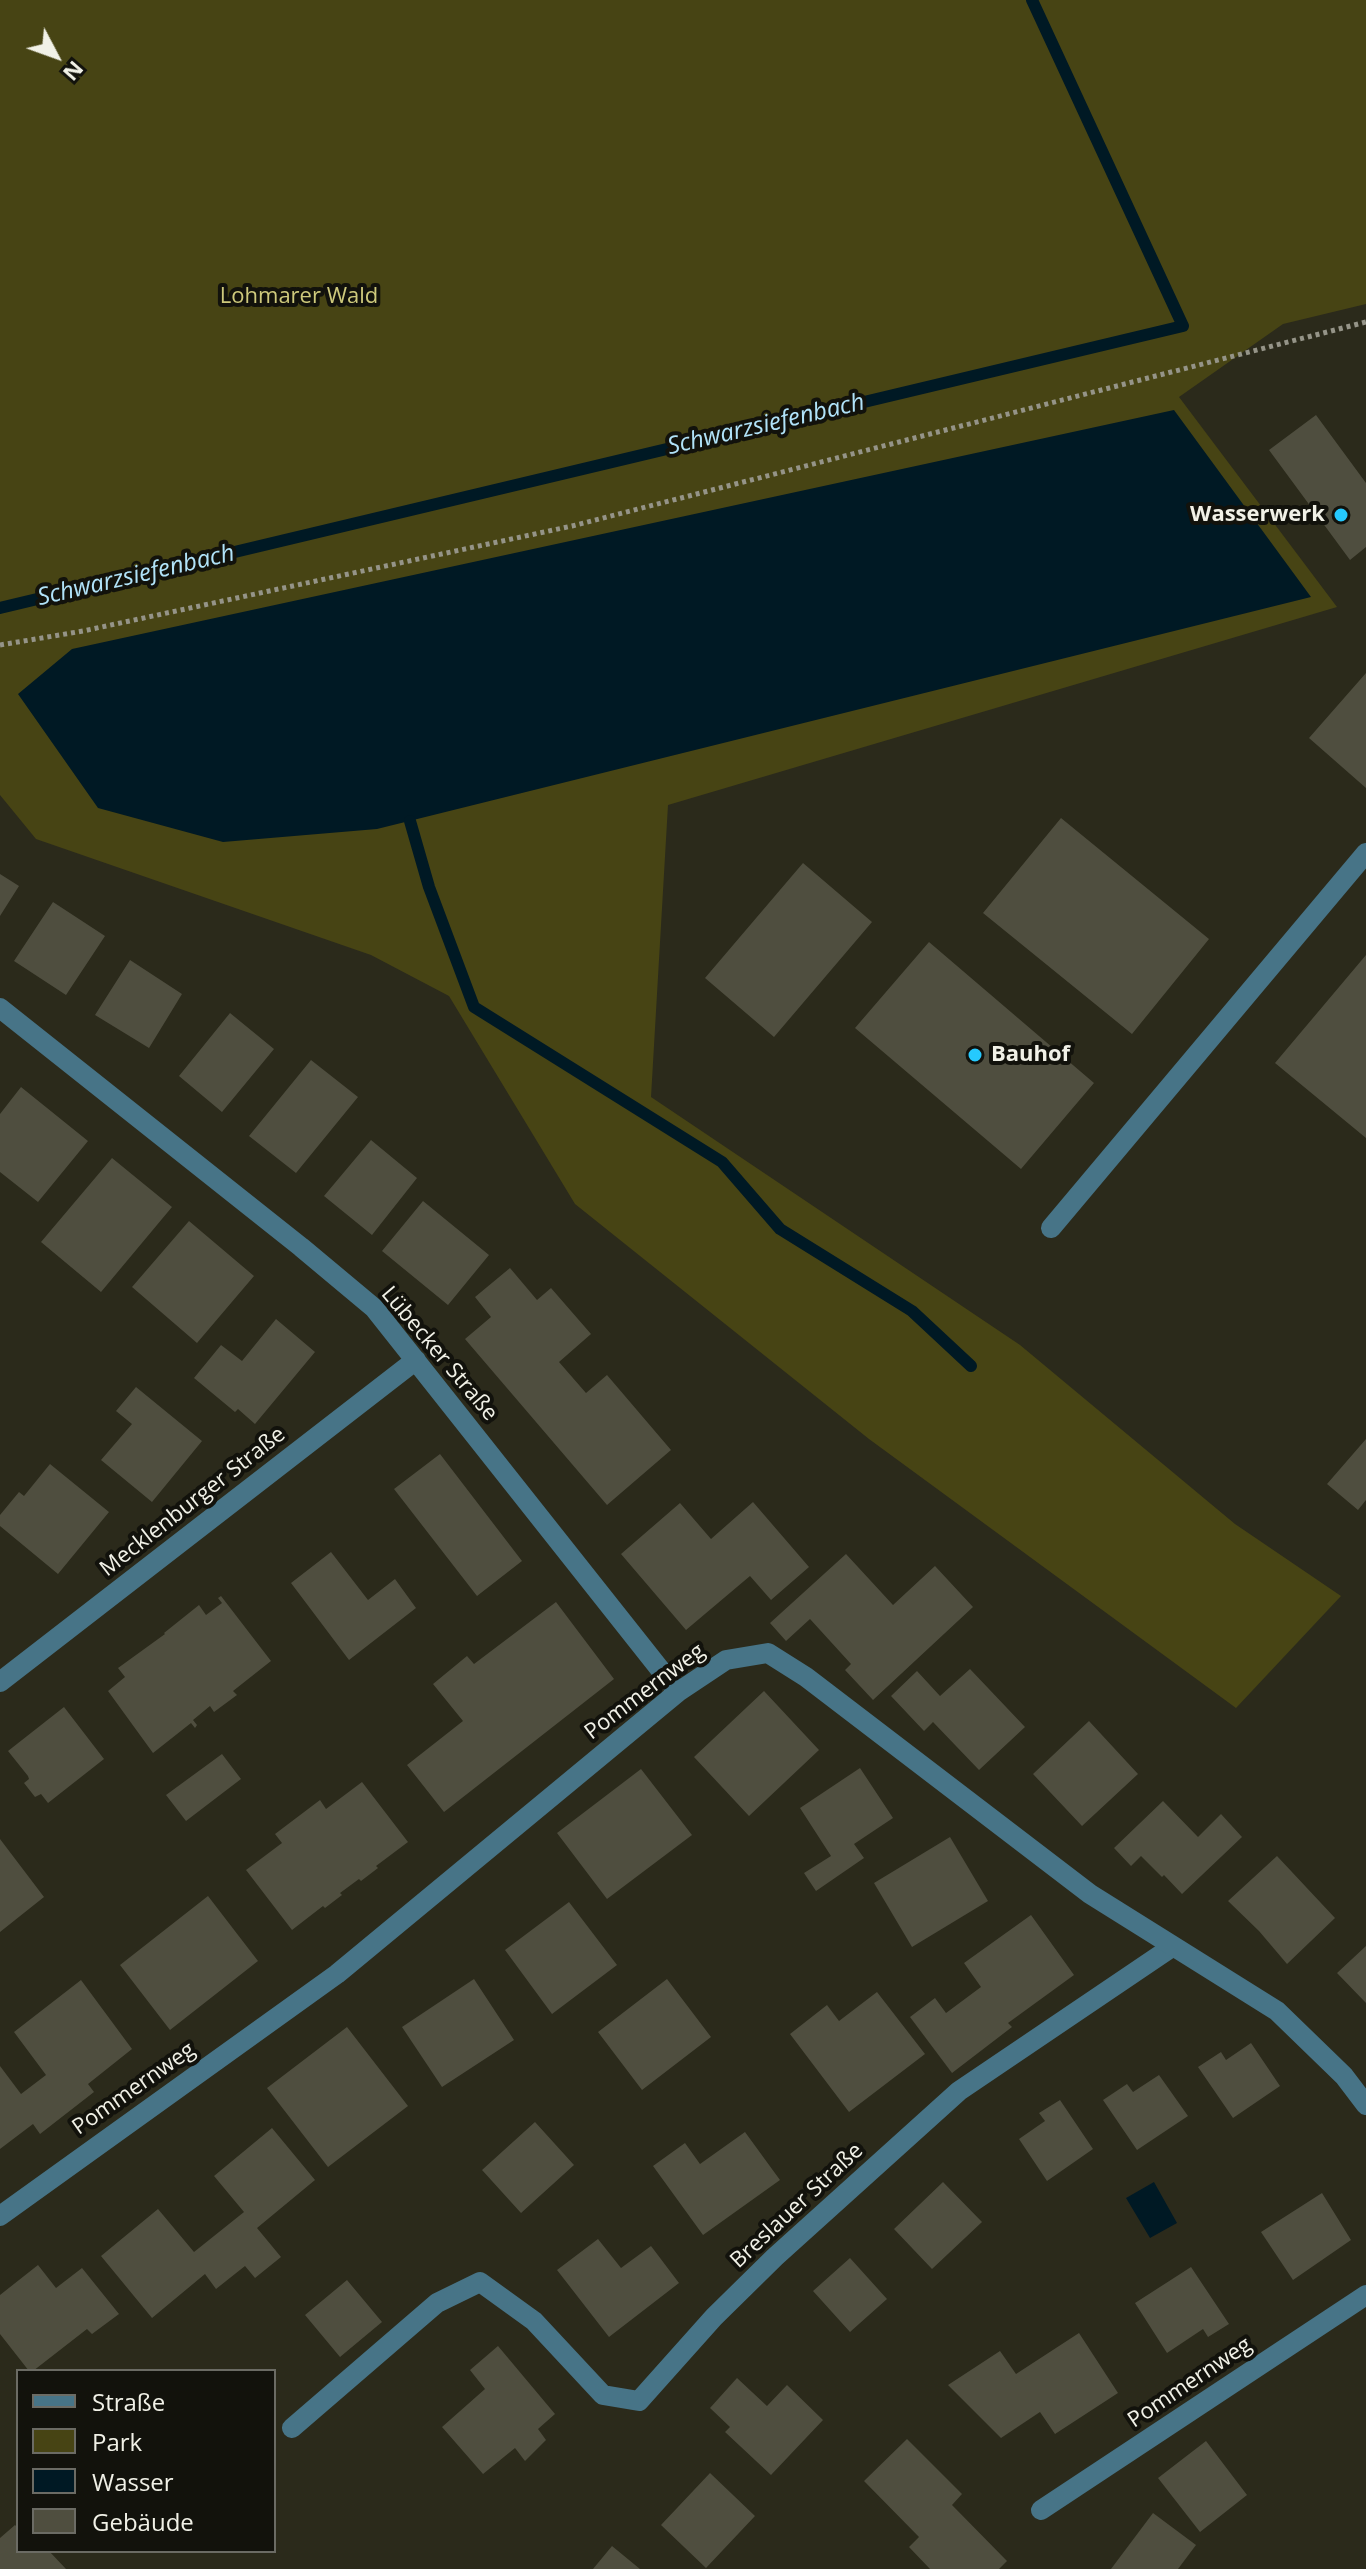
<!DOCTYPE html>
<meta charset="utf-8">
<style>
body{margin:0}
#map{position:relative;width:1366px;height:2569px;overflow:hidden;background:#2b2a1b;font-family:"Open Sans",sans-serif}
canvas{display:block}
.legend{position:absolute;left:16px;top:2369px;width:260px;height:184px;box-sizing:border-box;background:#12120c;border:2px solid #6b6b64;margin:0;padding:10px 14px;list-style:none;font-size:24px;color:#f1f1e7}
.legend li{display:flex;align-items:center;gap:16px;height:40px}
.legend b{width:40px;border:2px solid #6b6b64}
.north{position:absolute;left:16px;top:16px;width:80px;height:80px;-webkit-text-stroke:6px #12120c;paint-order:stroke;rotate:131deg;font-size:22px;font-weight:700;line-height:32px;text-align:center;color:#f1f1e7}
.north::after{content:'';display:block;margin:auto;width:28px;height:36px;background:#f1f1e7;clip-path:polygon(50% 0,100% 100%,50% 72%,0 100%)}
</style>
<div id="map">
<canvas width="1366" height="2569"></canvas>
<ul class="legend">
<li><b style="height:10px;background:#477487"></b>Straße</li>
<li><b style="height:22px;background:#474414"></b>Park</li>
<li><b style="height:22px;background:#001924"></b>Wasser</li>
<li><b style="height:22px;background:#4f4e3f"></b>Gebäude</li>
</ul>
<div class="north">N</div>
</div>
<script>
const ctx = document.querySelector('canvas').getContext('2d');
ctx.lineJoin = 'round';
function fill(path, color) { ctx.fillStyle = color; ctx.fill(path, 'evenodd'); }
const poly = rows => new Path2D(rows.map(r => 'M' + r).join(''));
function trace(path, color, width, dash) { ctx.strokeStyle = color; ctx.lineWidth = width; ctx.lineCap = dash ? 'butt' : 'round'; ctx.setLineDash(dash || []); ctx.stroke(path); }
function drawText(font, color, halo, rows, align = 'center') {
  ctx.font = font + ' "Open Sans",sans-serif'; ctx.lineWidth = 8; ctx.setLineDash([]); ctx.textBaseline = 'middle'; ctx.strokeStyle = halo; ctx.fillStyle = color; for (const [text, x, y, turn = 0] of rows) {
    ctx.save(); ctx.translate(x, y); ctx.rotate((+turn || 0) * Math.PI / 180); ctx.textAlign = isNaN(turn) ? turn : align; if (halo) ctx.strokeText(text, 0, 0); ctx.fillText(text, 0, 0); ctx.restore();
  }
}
fill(poly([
 [0,0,1366,0,1366,304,1283,324,1179,397,1337,607,668,805,651,1097,1020,1345,1235,1524,1341,1596,1236,1708,869,1439,575,1204,449,996,371,955,36,839,0,795]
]), '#474414');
fill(poly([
 [1174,410,1311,597,377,829,223,842,98,808,18,694,72,649],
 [1154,2182,1177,2223,1150,2238,1126,2198]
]), '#001924');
trace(poly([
 [0,608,1183,326,1032,0],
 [410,821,429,887,474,1007,722,1162,780,1229,912,1311,971,1366]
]), '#001924', 12);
fill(poly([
 [1316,415,1366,483,1366,547,1350,560,1269,450],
 [1366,673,1366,788,1309,738],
 [1061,818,1209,939,1132,1034,983,913],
 [803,863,872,922,774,1037,705,978],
 [0,874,19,886,0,916],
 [53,902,105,936,66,995,14,961],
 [929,942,1094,1083,1021,1169,855,1028],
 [1366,955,1366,1138,1275,1063],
 [130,960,182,994,149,1048,95,1015],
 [230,1013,274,1049,222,1112,179,1076],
 [311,1060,358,1097,296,1173,249,1136],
 [21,1087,88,1141,38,1202,0,1172,0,1114],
 [371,1140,417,1178,372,1235,324,1196],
 [112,1158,172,1207,101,1292,41,1242],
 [423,1201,489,1255,448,1305,382,1251],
 [189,1221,254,1276,197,1343,132,1287],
 [510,1268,537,1300,551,1288,591,1334,559,1362,586,1393,607,1375,671,1450,607,1505,465,1339,491,1317,475,1297],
 [276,1319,315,1352,255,1424,238,1409,235,1412,194,1378,221,1345,242,1361],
 [136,1387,202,1441,152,1502,101,1460,132,1424,116,1411],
 [1366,1439,1366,1500,1358,1510,1327,1484],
 [440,1454,522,1561,477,1596,394,1489],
 [50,1464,109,1512,58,1574,0,1526,0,1515,19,1492,24,1496],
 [753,1502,809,1567,771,1600,750,1576,686,1630,621,1554,680,1503,711,1539],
 [331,1552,368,1600,395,1579,416,1608,349,1660,291,1583],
 [846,1554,893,1605,935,1566,973,1607,873,1700,845,1670,851,1664,810,1619,786,1641,770,1623],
 [221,1596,271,1661,233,1691,237,1695,214,1712,210,1706,193,1720,197,1725,195,1728,191,1723,153,1753,108,1691,125,1677,118,1668,165,1634,164,1633,199,1605,206,1615,222,1603,218,1598],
 [556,1602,614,1679,444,1812,407,1765,463,1721,433,1684,467,1656,474,1664],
 [970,1669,1025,1727,979,1770,933,1722,924,1731,891,1696,917,1671,940,1696],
 [764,1691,819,1750,749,1816,694,1757],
 [64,1707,104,1759,48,1803,41,1794,35,1797,24,1783,29,1779,28,1776,8,1751],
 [1089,1721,1138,1774,1082,1826,1033,1774],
 [222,1754,241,1779,186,1821,166,1795],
 [860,1768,893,1818,854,1844,864,1858,816,1891,804,1873,831,1856,800,1808],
 [641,1769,692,1835,607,1899,557,1833],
 [362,1782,408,1842,376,1866,378,1868,361,1881,359,1879,340,1893,342,1895,325,1908,323,1906,292,1930,246,1870,282,1843,275,1834,320,1800,326,1809],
 [1163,1801,1198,1837,1221,1814,1242,1837,1182,1894,1164,1875,1162,1877,1141,1856,1131,1866,1114,1848],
 [950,1837,988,1901,912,1947,874,1883],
 [0,1839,44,1897,0,1932],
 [1277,1856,1335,1918,1287,1964,1259,1931,1228,1901],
 [208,1896,258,1961,170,2030,120,1965],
 [569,1902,617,1965,552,2014,505,1950],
 [1031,1915,1074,1975,1008,2023,1012,2027,952,2073,910,2017,935,1998,946,2013,981,1987,964,1963],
 [1366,1946,1366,2003,1337,1973],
 [474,1979,514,2040,442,2087,402,2027],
 [667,1979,711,2037,642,2090,598,2032],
 [81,1980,132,2049,88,2084,94,2092,40,2134,33,2124,0,2149,0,2066,21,2094,46,2075,14,2032],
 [877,1992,925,2054,849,2112,790,2034,827,2005,839,2021],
 [347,2027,408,2106,328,2167,267,2088],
 [1251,2043,1280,2086,1233,2118,1198,2067,1221,2052,1226,2060],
 [1159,2075,1188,2116,1137,2150,1103,2100,1127,2084,1133,2092],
 [1060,2100,1093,2149,1047,2181,1019,2139,1045,2121,1039,2113],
 [535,2122,574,2165,521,2213,482,2170],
 [272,2128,315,2180,257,2228,281,2257,255,2278,245,2266,216,2289,205,2274,152,2318,101,2256,158,2209,194,2252,244,2212,214,2176],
 [745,2132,780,2180,703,2235,653,2166,685,2143,700,2164],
 [943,2182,982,2222,932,2269,894,2229],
 [1322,2193,1351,2240,1293,2280,1261,2232],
 [598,2239,621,2268,651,2246,679,2283,609,2337,557,2270],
 [850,2258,887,2299,850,2332,813,2291],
 [38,2265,56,2288,82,2268,119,2314,92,2334,87,2329,33,2371,29,2371,0,2334,0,2295],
 [1191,2267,1229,2324,1208,2337,1203,2329,1167,2353,1135,2303],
 [347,2280,382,2322,340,2357,305,2315],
 [1079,2333,1118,2393,1055,2434,1040,2412,1001,2438,948,2385,1000,2351,1016,2374],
 [498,2346,555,2414,538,2429,546,2440,525,2461,515,2448,483,2474,442,2427,485,2389,470,2370],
 [737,2378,767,2406,787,2385,823,2420,771,2475,725,2432,730,2427,710,2408],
 [907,2439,962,2494,952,2505,1007,2561,999,2569,930,2569,909,2547,919,2537,864,2481],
 [1206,2441,1247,2495,1200,2532,1158,2478],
 [710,2473,755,2516,706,2568,661,2525],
 [1153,2513,1196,2545,1178,2569,1111,2569],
 [15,2525,18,2528,18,2551,49,2551,66,2569,0,2569,0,2538],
 [612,2546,640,2569,593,2569]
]), '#4f4e3f');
trace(poly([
 [0,645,83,631,572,526,1366,322]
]), '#959488', 5, [4, 4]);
trace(poly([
 [1051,1228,1366,853],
 [292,2428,437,2303,480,2282,534,2321,603,2395,639,2401,714,2317,775,2257,959,2091,1172,1947],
 [1041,2510,1366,2295]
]), '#477487', 20);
trace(poly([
 [0,1008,301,1247,374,1308,678,1692],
 [0,1682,416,1360],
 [0,2216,337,1974,678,1692,726,1660,768,1653,806,1677,1090,1894,1277,2011,1344,2076,1366,2105]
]), '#477487', 20);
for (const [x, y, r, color] of [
 [1341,515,8,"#25c9fe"],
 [975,1055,8,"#25c9fe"]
]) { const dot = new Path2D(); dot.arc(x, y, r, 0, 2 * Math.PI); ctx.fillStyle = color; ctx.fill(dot); trace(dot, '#12120c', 3); }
drawText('22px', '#cec97c', '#12120c', [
 ["Lohmarer Wald",299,297]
]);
drawText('bold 22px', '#f1f1e7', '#12120c', [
 ["Wasserwerk",1325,515],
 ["Bauhof",991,1055,"left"]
], 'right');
drawText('22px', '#f1f1e7', '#12120c', [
 ["Lübecker Straße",439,1354,50],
 ["Mecklenburger Straße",193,1502,-38],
 ["Pommernweg",645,1692,-37],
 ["Pommernweg",134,2089,-35],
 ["Breslauer Straße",797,2206,-43],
 ["Pommernweg",1190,2383,-34]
]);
drawText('italic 24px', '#b1e3f9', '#12120c', [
 ["Schwarzsiefenbach",766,425,-13],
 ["Schwarzsiefenbach",136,576,-13]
]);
</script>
